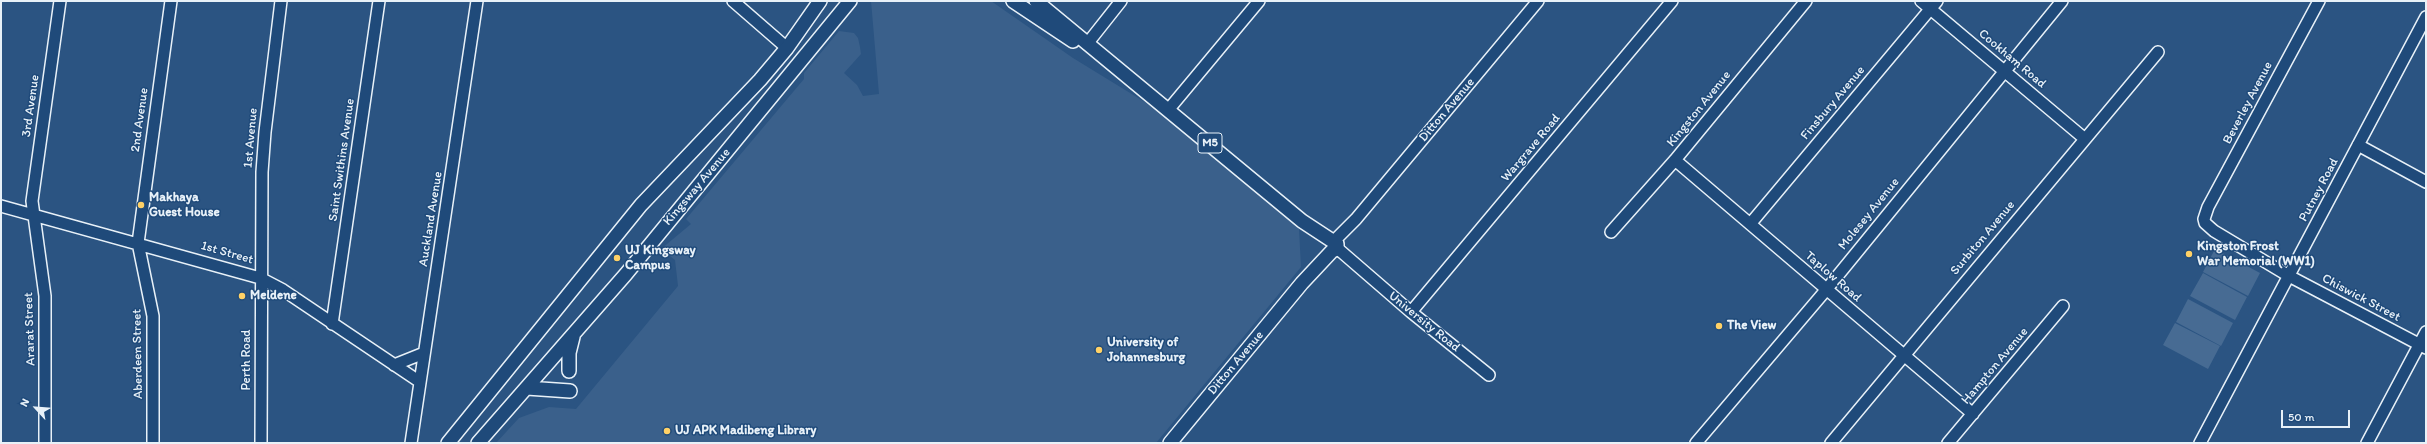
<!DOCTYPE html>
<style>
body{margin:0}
#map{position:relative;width:2427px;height:444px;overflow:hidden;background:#2b5482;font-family:Itim,sans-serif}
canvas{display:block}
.frame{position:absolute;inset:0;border:2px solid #e8f1f8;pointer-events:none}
.north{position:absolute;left:16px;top:388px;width:40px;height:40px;-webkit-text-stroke:3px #1f4a7a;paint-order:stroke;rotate:296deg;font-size:11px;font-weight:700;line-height:16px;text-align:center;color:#e8f1f8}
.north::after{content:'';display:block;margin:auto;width:14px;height:18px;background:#e8f1f8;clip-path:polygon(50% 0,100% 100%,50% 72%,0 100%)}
.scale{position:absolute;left:2281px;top:410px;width:69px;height:18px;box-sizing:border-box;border:2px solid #e8f1f8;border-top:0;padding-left:5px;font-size:12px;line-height:14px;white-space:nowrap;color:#e8f1f8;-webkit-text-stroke:3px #1f4a7a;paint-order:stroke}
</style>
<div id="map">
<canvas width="2427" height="444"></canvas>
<div class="frame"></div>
<div class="north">N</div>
<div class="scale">50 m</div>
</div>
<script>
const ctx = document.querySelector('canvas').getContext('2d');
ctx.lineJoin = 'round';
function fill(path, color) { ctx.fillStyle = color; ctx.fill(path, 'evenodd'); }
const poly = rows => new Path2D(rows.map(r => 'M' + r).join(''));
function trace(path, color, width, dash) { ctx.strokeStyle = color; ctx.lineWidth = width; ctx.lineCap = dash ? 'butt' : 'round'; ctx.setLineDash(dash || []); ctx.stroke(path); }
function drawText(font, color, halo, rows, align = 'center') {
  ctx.font = font + ' Itim,sans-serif'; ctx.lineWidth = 3; ctx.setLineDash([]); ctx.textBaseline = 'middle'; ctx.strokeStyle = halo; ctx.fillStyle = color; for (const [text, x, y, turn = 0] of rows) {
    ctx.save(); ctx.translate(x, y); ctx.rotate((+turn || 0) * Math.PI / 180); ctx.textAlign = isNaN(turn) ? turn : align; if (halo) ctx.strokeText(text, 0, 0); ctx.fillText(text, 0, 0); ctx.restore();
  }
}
fill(poly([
 [871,1,991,1,1073,58,1148,104,1299,229,1301,267,1156,443,496,443,519,418,549,407,576,409,678,286,675,260,661,249,691,224,686,219,804,79,804,73,839,31,854,33,858,38,860,47,861,54,844,73,857,85,863,96,879,94]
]), '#3a608b');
fill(poly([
 [2215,249,2260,273,2248,296,2203,272],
 [2203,273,2247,297,2235,320,2190,296],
 [2188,299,2233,323,2221,346,2176,322],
 [2175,323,2220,346,2208,369,2163,345]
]), '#476b93');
const minor = poly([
 [733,1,787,48],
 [1921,1,2085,139],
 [2319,1,2208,207,2204,219,2205,223,2214,231,2289,276,2426,348],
 [1087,44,1121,1],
 [1169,109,1259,1],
 [2358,145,2426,182],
 [1675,160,1973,414],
 [1,206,260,278,283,290,420,382],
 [1751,223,1937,1],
 [1611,232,1675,160,1806,1],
 [1334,241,1356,219,1538,1],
 [1337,248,1411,312,1489,375],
 [1411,312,1672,1],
 [332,324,379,1],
 [394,365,424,353],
 [45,443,45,296,32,201,60,1],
 [153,443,153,316,138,243,171,1],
 [261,443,262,172,265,132,281,1],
 [411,443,477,1],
 [1696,443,1826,290,2062,1],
 [1831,443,2158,52],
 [1948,443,2063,306],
 [2200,443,2426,17],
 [2367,443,2426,332]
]);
const major = poly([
 [1013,1,1073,41],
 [1036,1,1302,221,1337,244,1337,249,1332,251,1302,283,1170,443],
 [569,371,569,353,573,337],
 [527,388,570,391],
 [448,443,641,205,760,80,787,48,820,1],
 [478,443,626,274,850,1]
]);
trace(minor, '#e8f1f8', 14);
trace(major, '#e8f1f8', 16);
trace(minor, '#1f4a7a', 11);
trace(major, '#1f4a7a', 13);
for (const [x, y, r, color] of [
 [141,205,4,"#ffd166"],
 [2189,254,4,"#ffd166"],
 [617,258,4,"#ffd166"],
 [242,296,4,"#ffd166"],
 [1719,326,4,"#ffd166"],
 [1099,350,4,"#ffd166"],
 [667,431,4,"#ffd166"]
]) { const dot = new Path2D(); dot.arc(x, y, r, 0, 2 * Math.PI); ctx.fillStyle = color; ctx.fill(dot); trace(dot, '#1f4a7a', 1.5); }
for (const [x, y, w] of [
 [1210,143,24]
]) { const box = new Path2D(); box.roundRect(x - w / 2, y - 10, w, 20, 3); ctx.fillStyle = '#1f4a7a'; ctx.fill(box); trace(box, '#e8f1f8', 1); }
drawText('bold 12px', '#e8f1f8', null, [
 ["M5",1210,143]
]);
drawText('13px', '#e8f1f8', '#1f4a7a', [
 ["Cookham Road",2012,59,40],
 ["Finsbury Avenue",1833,103,-50],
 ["Beverley Avenue",2248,103,-62],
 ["3rd Avenue",31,106,-82],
 ["Kingston Avenue",1699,109,-51],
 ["Ditton Avenue",1447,110,-50],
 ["2nd Avenue",140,120,-82],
 ["1st Avenue",251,138,-85],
 ["Wargrave Road",1531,148,-50],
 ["Saint Swithins Avenue",342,160,-82],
 ["Kingsway Avenue",697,187,-50],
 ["Putney Road",2319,190,-62],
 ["Molesey Avenue",1869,214,-51],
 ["Auckland Avenue",431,219,-81],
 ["Surbiton Avenue",1983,238,-50],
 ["1st Street",227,253,16],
 ["Taplow Road",1833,277,41],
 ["Chiswick Street",2361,298,28],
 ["University Road",1424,322,39],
 ["Ararat Street",30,329,-92],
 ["Aberdeen Street",138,354,-91],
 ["Perth Road",247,360,-90],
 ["Ditton Avenue",1236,363,-50],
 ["Hampton Avenue",1995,366,-50]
]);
drawText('bold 13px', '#e8f1f8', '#1f4a7a', [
 ["Makhaya",149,198],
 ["Guest House",149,213],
 ["Kingston Frost",2197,247],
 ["War Memorial (WW1)",2197,262],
 ["UJ Kingsway",625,251],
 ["Campus",625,266],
 ["Meldene",250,296],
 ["The View",1727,326],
 ["University of",1107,343],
 ["Johannesburg",1107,358],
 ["UJ APK Madibeng Library",675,431]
], 'left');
</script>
